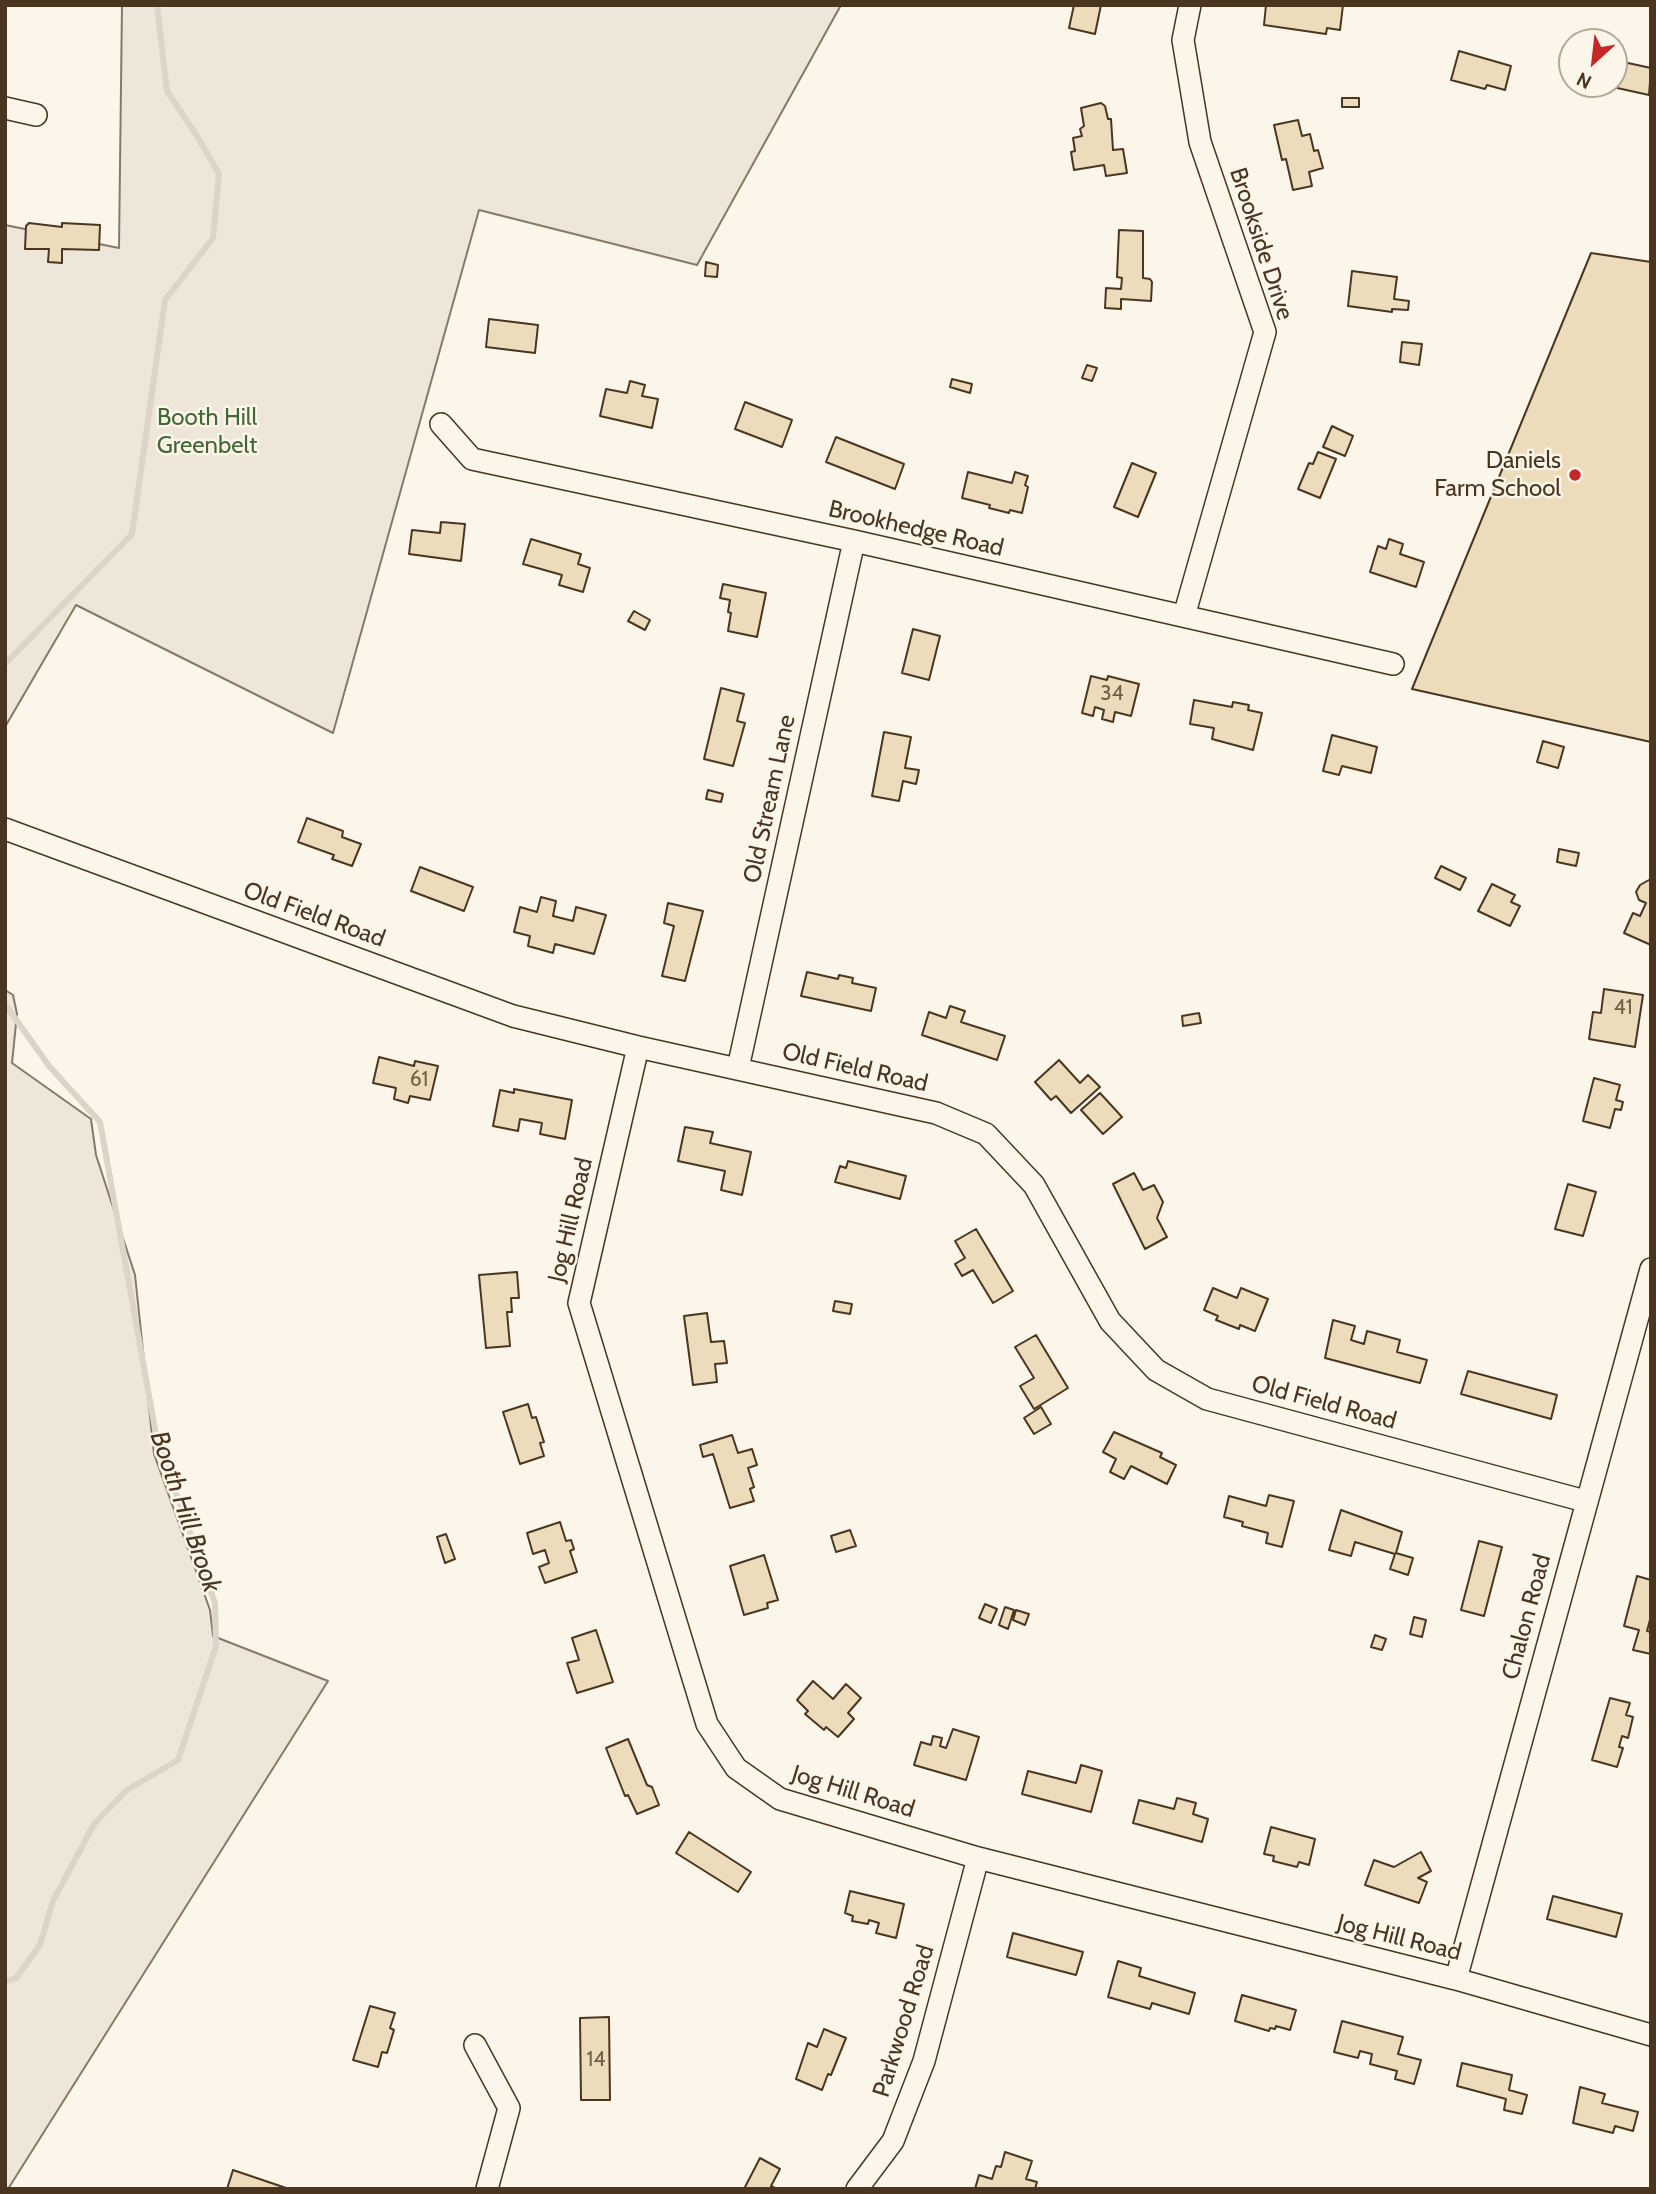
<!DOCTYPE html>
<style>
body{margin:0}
#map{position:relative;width:1656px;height:2194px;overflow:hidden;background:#fbf6e9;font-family:Cabin,sans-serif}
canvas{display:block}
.frame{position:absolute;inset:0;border:7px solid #4a3520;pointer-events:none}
.north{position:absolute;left:1558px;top:28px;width:70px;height:70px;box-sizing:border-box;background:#fbf6e9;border:2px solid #b4a999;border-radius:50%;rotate:207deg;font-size:19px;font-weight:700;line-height:28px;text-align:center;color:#4a3520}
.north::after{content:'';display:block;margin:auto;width:24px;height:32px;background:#c62828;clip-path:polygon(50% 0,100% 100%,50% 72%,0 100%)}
</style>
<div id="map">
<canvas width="1656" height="2194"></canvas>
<div class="frame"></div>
<div class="north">N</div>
</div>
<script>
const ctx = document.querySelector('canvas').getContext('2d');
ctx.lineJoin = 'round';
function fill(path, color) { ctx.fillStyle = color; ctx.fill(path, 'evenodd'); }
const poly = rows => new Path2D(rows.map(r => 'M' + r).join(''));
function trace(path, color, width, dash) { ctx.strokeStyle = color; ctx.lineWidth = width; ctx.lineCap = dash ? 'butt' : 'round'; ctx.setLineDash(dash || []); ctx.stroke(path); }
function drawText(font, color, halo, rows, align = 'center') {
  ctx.font = font + ' Cabin,sans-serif'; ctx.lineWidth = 5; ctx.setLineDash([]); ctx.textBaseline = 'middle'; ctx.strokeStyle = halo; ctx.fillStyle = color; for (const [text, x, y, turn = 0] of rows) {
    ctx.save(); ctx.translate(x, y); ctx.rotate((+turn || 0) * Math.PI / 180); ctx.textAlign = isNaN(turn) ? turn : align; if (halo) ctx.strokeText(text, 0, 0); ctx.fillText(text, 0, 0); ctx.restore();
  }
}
const green = poly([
 [122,5,841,5,697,265,479,210,333,733,76,605,5,727,5,225,119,248,122,5],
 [5,990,13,995,17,1014,12,1063,91,1119,96,1155,135,1275,154,1454,210,1610,213,1636,328,1681,8,2189,5,2189,5,990]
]);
fill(green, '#ede6d9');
trace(green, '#887966', 2);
trace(poly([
 [5,664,132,534,165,300,213,238,219,174,197,136,167,91,157,5],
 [5,1004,49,1066,100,1122,157,1440,215,1603,216,1646,178,1760,127,1790,94,1824,53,1901,40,1945,16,1978,5,1982]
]), '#dcd4c6', 6);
const building = poly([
 [1074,5,1101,5,1095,34,1069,28,1074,5],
 [1266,5,1343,5,1340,30,1327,28,1326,34,1264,25,1266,5],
 [1459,51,1511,66,1505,90,1487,85,1485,89,1451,80,1459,51],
 [1614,60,1651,68,1649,95,1599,84,1614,84,1614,60],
 [1342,98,1359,98,1359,107,1342,107,1342,98],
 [1101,103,1105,106,1108,119,1111,119,1113,150,1123,149,1127,173,1106,176,1104,165,1074,170,1071,152,1075,151,1073,138,1082,136,1080,129,1084,126,1081,108,1101,103],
 [1298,120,1302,136,1310,134,1314,151,1318,150,1323,168,1309,172,1312,186,1293,190,1286,159,1282,160,1274,125,1298,120],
 [29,223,62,227,62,223,100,225,99,250,62,249,62,263,48,262,49,249,25,249,26,226,29,223],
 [1119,230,1143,231,1143,278,1150,279,1152,282,1151,301,1121,299,1121,309,1105,308,1106,288,1121,289,1122,278,1117,277,1119,230],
 [1591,253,1651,262,1651,742,1412,689,1591,253],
 [706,262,718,265,717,277,705,276,706,262],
 [1352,271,1397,277,1394,299,1409,301,1408,310,1392,309,1392,312,1348,306,1352,271],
 [489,319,538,325,535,353,486,347,489,319],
 [1402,342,1422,344,1419,365,1400,362,1402,342],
 [1087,365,1097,368,1092,381,1082,378,1087,365],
 [952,379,972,384,970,393,950,387,952,379],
 [630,381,645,385,642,396,658,399,652,428,600,416,606,389,627,393,630,381],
 [745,402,792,420,782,447,735,429,745,402],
 [1332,426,1353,436,1345,456,1323,447,1332,426],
 [836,437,904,464,895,489,826,462,836,437],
 [1318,452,1336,459,1320,498,1298,489,1309,463,1313,464,1318,452],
 [1132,463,1156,473,1138,517,1114,507,1132,463],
 [968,472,1012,483,1015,472,1028,476,1025,485,1028,487,1022,513,1010,510,1009,513,989,508,990,505,962,498,968,472],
 [441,522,465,524,461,561,409,554,412,530,440,533,441,522],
 [531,539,581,554,578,564,590,568,583,592,559,585,562,575,523,564,531,539],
 [1389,539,1403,544,1400,554,1424,562,1416,587,1370,572,1378,546,1386,549,1389,539],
 [723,584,766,593,757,637,728,631,731,613,728,612,730,600,720,598,723,584],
 [634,611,650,620,645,630,628,621,634,611],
 [913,629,940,636,929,680,902,673,913,629],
 [1091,676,1107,680,1108,676,1139,684,1131,716,1115,712,1113,722,1102,719,1104,710,1095,707,1093,716,1082,713,1091,676],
 [721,688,744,694,737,721,745,723,733,766,704,759,721,688],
 [1194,700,1232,707,1233,702,1249,705,1248,710,1262,713,1253,750,1212,739,1214,728,1190,724,1194,700],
 [884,732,911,737,905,768,919,770,916,784,903,781,899,801,872,796,884,732],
 [1332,735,1377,747,1371,773,1342,766,1339,775,1323,771,1332,735],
 [1543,741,1564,747,1558,768,1537,762,1543,741],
 [708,790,723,794,721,802,706,799,708,790],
 [307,818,343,831,342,837,361,844,352,866,332,859,334,855,298,842,307,818],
 [1559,849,1579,853,1576,866,1557,862,1559,849],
 [1441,866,1466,878,1460,890,1435,878,1441,866],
 [420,867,473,887,464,911,411,891,420,867],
 [1649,880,1651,881,1651,945,1624,933,1633,913,1640,916,1646,903,1639,900,1636,892,1640,885,1649,880],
 [1492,884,1515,895,1511,902,1520,906,1510,926,1478,911,1492,884],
 [541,897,556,901,553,916,573,921,576,907,606,915,594,954,555,944,553,953,528,946,530,936,514,932,520,907,537,912,541,897],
 [668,903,703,911,685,981,662,976,674,926,664,923,668,903],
 [807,972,838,979,839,975,853,978,852,983,876,988,871,1011,801,996,807,972],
 [1604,989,1643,995,1635,1047,1589,1039,1593,1012,1601,1013,1604,989],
 [950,1006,965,1011,961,1022,1005,1036,997,1060,922,1035,929,1012,946,1018,950,1006],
 [1199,1013,1201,1023,1183,1026,1182,1016,1199,1013],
 [379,1057,414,1066,415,1061,438,1066,430,1100,410,1096,408,1103,394,1099,396,1088,373,1083,379,1057],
 [1059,1060,1080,1083,1088,1075,1100,1087,1071,1113,1056,1096,1051,1100,1035,1082,1059,1060],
 [1594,1078,1620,1085,1616,1100,1623,1102,1621,1110,1615,1109,1610,1128,1583,1121,1594,1078],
 [514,1089,572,1100,565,1139,540,1134,542,1123,520,1119,518,1131,493,1126,500,1090,514,1093,514,1089],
 [1100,1093,1122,1117,1103,1134,1081,1110,1100,1093],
 [685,1127,713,1132,710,1143,751,1152,742,1195,721,1190,725,1171,678,1161,685,1127],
 [848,1161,906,1176,900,1199,835,1182,840,1166,846,1168,848,1161],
 [1134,1173,1143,1190,1154,1185,1163,1202,1157,1218,1167,1237,1145,1249,1113,1184,1134,1173],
 [1568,1184,1596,1192,1583,1236,1555,1229,1568,1184],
 [976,1229,1013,1291,993,1303,973,1270,962,1276,955,1264,965,1258,955,1241,976,1229],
 [517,1272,519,1298,511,1298,512,1312,507,1312,510,1346,486,1348,479,1275,517,1272],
 [1213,1288,1237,1298,1241,1288,1268,1299,1255,1331,1240,1325,1239,1329,1216,1320,1218,1316,1204,1310,1213,1288],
 [835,1301,852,1304,850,1314,833,1311,835,1301],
 [707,1313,711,1342,724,1341,727,1363,715,1364,717,1382,693,1385,684,1316,707,1313],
 [1333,1320,1355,1326,1351,1340,1364,1344,1367,1331,1400,1340,1397,1352,1427,1360,1420,1383,1325,1358,1333,1320],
 [1036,1335,1068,1388,1034,1409,1020,1386,1034,1378,1015,1347,1036,1335],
 [1468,1371,1557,1395,1551,1419,1461,1394,1468,1371],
 [528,1404,532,1418,536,1417,544,1442,540,1443,544,1456,520,1464,503,1412,528,1404],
 [1041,1407,1051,1424,1034,1434,1024,1418,1041,1407],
 [1114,1432,1162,1453,1160,1457,1176,1465,1167,1484,1131,1466,1124,1479,1110,1472,1116,1459,1103,1452,1114,1432],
 [732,1435,738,1453,752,1449,757,1465,748,1468,754,1487,750,1489,754,1501,730,1508,713,1454,703,1457,700,1445,732,1435],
 [1269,1495,1294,1501,1282,1547,1266,1543,1268,1533,1242,1526,1243,1522,1224,1517,1229,1496,1266,1506,1269,1495],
 [1341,1510,1402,1532,1396,1553,1413,1558,1408,1575,1390,1569,1395,1554,1355,1542,1351,1556,1329,1550,1341,1510],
 [560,1522,566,1541,571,1540,574,1549,570,1551,577,1572,545,1583,539,1567,549,1563,545,1550,533,1554,527,1533,560,1522],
 [850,1530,856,1546,836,1552,831,1536,850,1530],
 [446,1534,455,1559,445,1563,437,1537,446,1534],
 [1479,1541,1502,1547,1484,1616,1461,1610,1479,1541],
 [764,1555,778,1600,767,1603,768,1608,744,1615,730,1566,764,1555],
 [1637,1576,1651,1580,1651,1616,1647,1631,1651,1632,1651,1654,1633,1650,1639,1630,1624,1626,1637,1576],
 [985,1604,997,1609,991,1623,979,1618,985,1604],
 [1005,1607,1014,1610,1008,1629,999,1625,1005,1607],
 [1016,1610,1029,1614,1025,1625,1013,1620,1016,1610],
 [1414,1617,1426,1620,1422,1637,1410,1634,1414,1617],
 [596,1630,613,1682,577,1693,567,1663,579,1660,572,1638,596,1630],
 [1375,1635,1386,1639,1382,1650,1371,1647,1375,1635],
 [813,1681,833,1699,846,1684,861,1698,848,1713,854,1719,838,1737,826,1727,824,1730,805,1714,808,1711,797,1700,813,1681],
 [1610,1698,1630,1703,1626,1715,1633,1717,1628,1738,1622,1736,1619,1747,1623,1748,1617,1767,1592,1760,1610,1698],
 [953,1729,979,1737,966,1780,914,1765,921,1742,931,1745,933,1736,942,1738,940,1746,946,1748,953,1729],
 [628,1739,647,1785,652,1787,659,1805,637,1814,628,1795,625,1796,606,1748,628,1739],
 [1081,1765,1102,1771,1091,1812,1022,1794,1028,1771,1076,1783,1081,1765],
 [1177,1798,1196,1803,1193,1814,1208,1819,1202,1842,1133,1823,1139,1800,1174,1809,1177,1798],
 [1271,1827,1315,1839,1309,1865,1299,1862,1297,1867,1273,1861,1274,1856,1264,1854,1271,1827],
 [689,1832,751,1872,738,1892,676,1853,689,1832],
 [1421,1852,1431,1871,1418,1878,1427,1882,1419,1903,1365,1885,1374,1860,1394,1867,1421,1852],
 [850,1891,904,1904,896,1938,876,1933,879,1923,869,1920,868,1924,852,1921,853,1916,845,1913,850,1891],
 [1553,1896,1622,1914,1616,1937,1547,1919,1553,1896],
 [1013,1933,1083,1952,1076,1975,1007,1957,1013,1933],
 [1118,1961,1141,1968,1139,1976,1195,1993,1189,2014,1152,2003,1150,2009,1108,1997,1118,1961],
 [1242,1995,1296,2010,1290,2030,1276,2026,1275,2029,1270,2028,1269,2031,1235,2021,1242,1995],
 [370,2006,395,2013,390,2028,394,2030,387,2053,382,2052,378,2067,353,2060,370,2006],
 [609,2017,610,2100,581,2100,580,2018,609,2017],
 [1342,2021,1403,2037,1398,2054,1421,2060,1414,2084,1395,2079,1397,2071,1370,2064,1372,2054,1360,2051,1358,2058,1334,2052,1342,2021],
 [824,2029,846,2038,831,2075,828,2074,822,2090,796,2079,808,2043,817,2047,824,2029],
 [1462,2063,1512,2075,1509,2090,1527,2095,1522,2114,1504,2110,1506,2099,1457,2086,1462,2063],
 [1580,2087,1605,2094,1602,2103,1638,2112,1633,2131,1615,2126,1613,2133,1573,2123,1580,2087],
 [1005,2152,1032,2161,1026,2179,1037,2182,1035,2189,975,2189,979,2175,992,2179,996,2166,1001,2167,1005,2152],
 [760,2158,780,2169,771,2186,775,2188,744,2189,760,2158],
 [233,2170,289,2189,227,2189,233,2170]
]);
fill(building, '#ecdcbc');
trace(building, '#4a3520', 2);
const minor = poly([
 [5,108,36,115],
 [441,424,472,459,854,541,1393,664],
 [1184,616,1265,332,1200,142,1183,40,1190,5],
 [5,829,513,1016,638,1047,936,1113,986,1134,1034,1185,1110,1321,1156,1370,1207,1399,1585,1501],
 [638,1047,579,1303,707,1724,736,1768,780,1799,978,1858,1456,1979,1651,2035],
 [738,1068,854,541],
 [1456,1979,1651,1269],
 [475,2045,509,2108,487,2189],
 [857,2189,893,2141,924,2061,978,1858]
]);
trace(minor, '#4a3520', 24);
trace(minor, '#fbf6e9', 21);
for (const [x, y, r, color] of [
 [1575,475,7,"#c62828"]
]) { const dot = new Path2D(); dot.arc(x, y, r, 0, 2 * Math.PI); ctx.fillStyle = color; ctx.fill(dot); trace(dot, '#fbf6e9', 2.5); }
drawText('21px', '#725f47', null, [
 ["34",1112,694],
 ["41",1623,1008],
 ["61",419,1080],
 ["14",596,2060]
]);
drawText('24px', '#4a3520', '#fbf6e9', [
 ["Brookside Drive",1261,244,72],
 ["Brookhedge Road",916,529,13],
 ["Old Stream Lane",770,799,-78],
 ["Old Field Road",314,915,20],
 ["Old Field Road",855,1068,13],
 ["Jog Hill Road",571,1220,-77],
 ["Old Field Road",1324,1403,15],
 ["Chalon Road",1527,1617,-75],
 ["Jog Hill Road",853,1792,17],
 ["Jog Hill Road",1399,1938,14],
 ["Parkwood Road",904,2021,-73]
]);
drawText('24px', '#436837', '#fbf6e9', [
 ["Booth Hill",207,418],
 ["Greenbelt",207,446]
]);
drawText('24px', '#4a3520', '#fbf6e9', [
 ["Daniels",1561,461],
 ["Farm School",1561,489]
], 'right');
drawText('italic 26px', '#4a3520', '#fbf6e9', [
 ["Booth Hill Brook",185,1512,71]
]);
</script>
